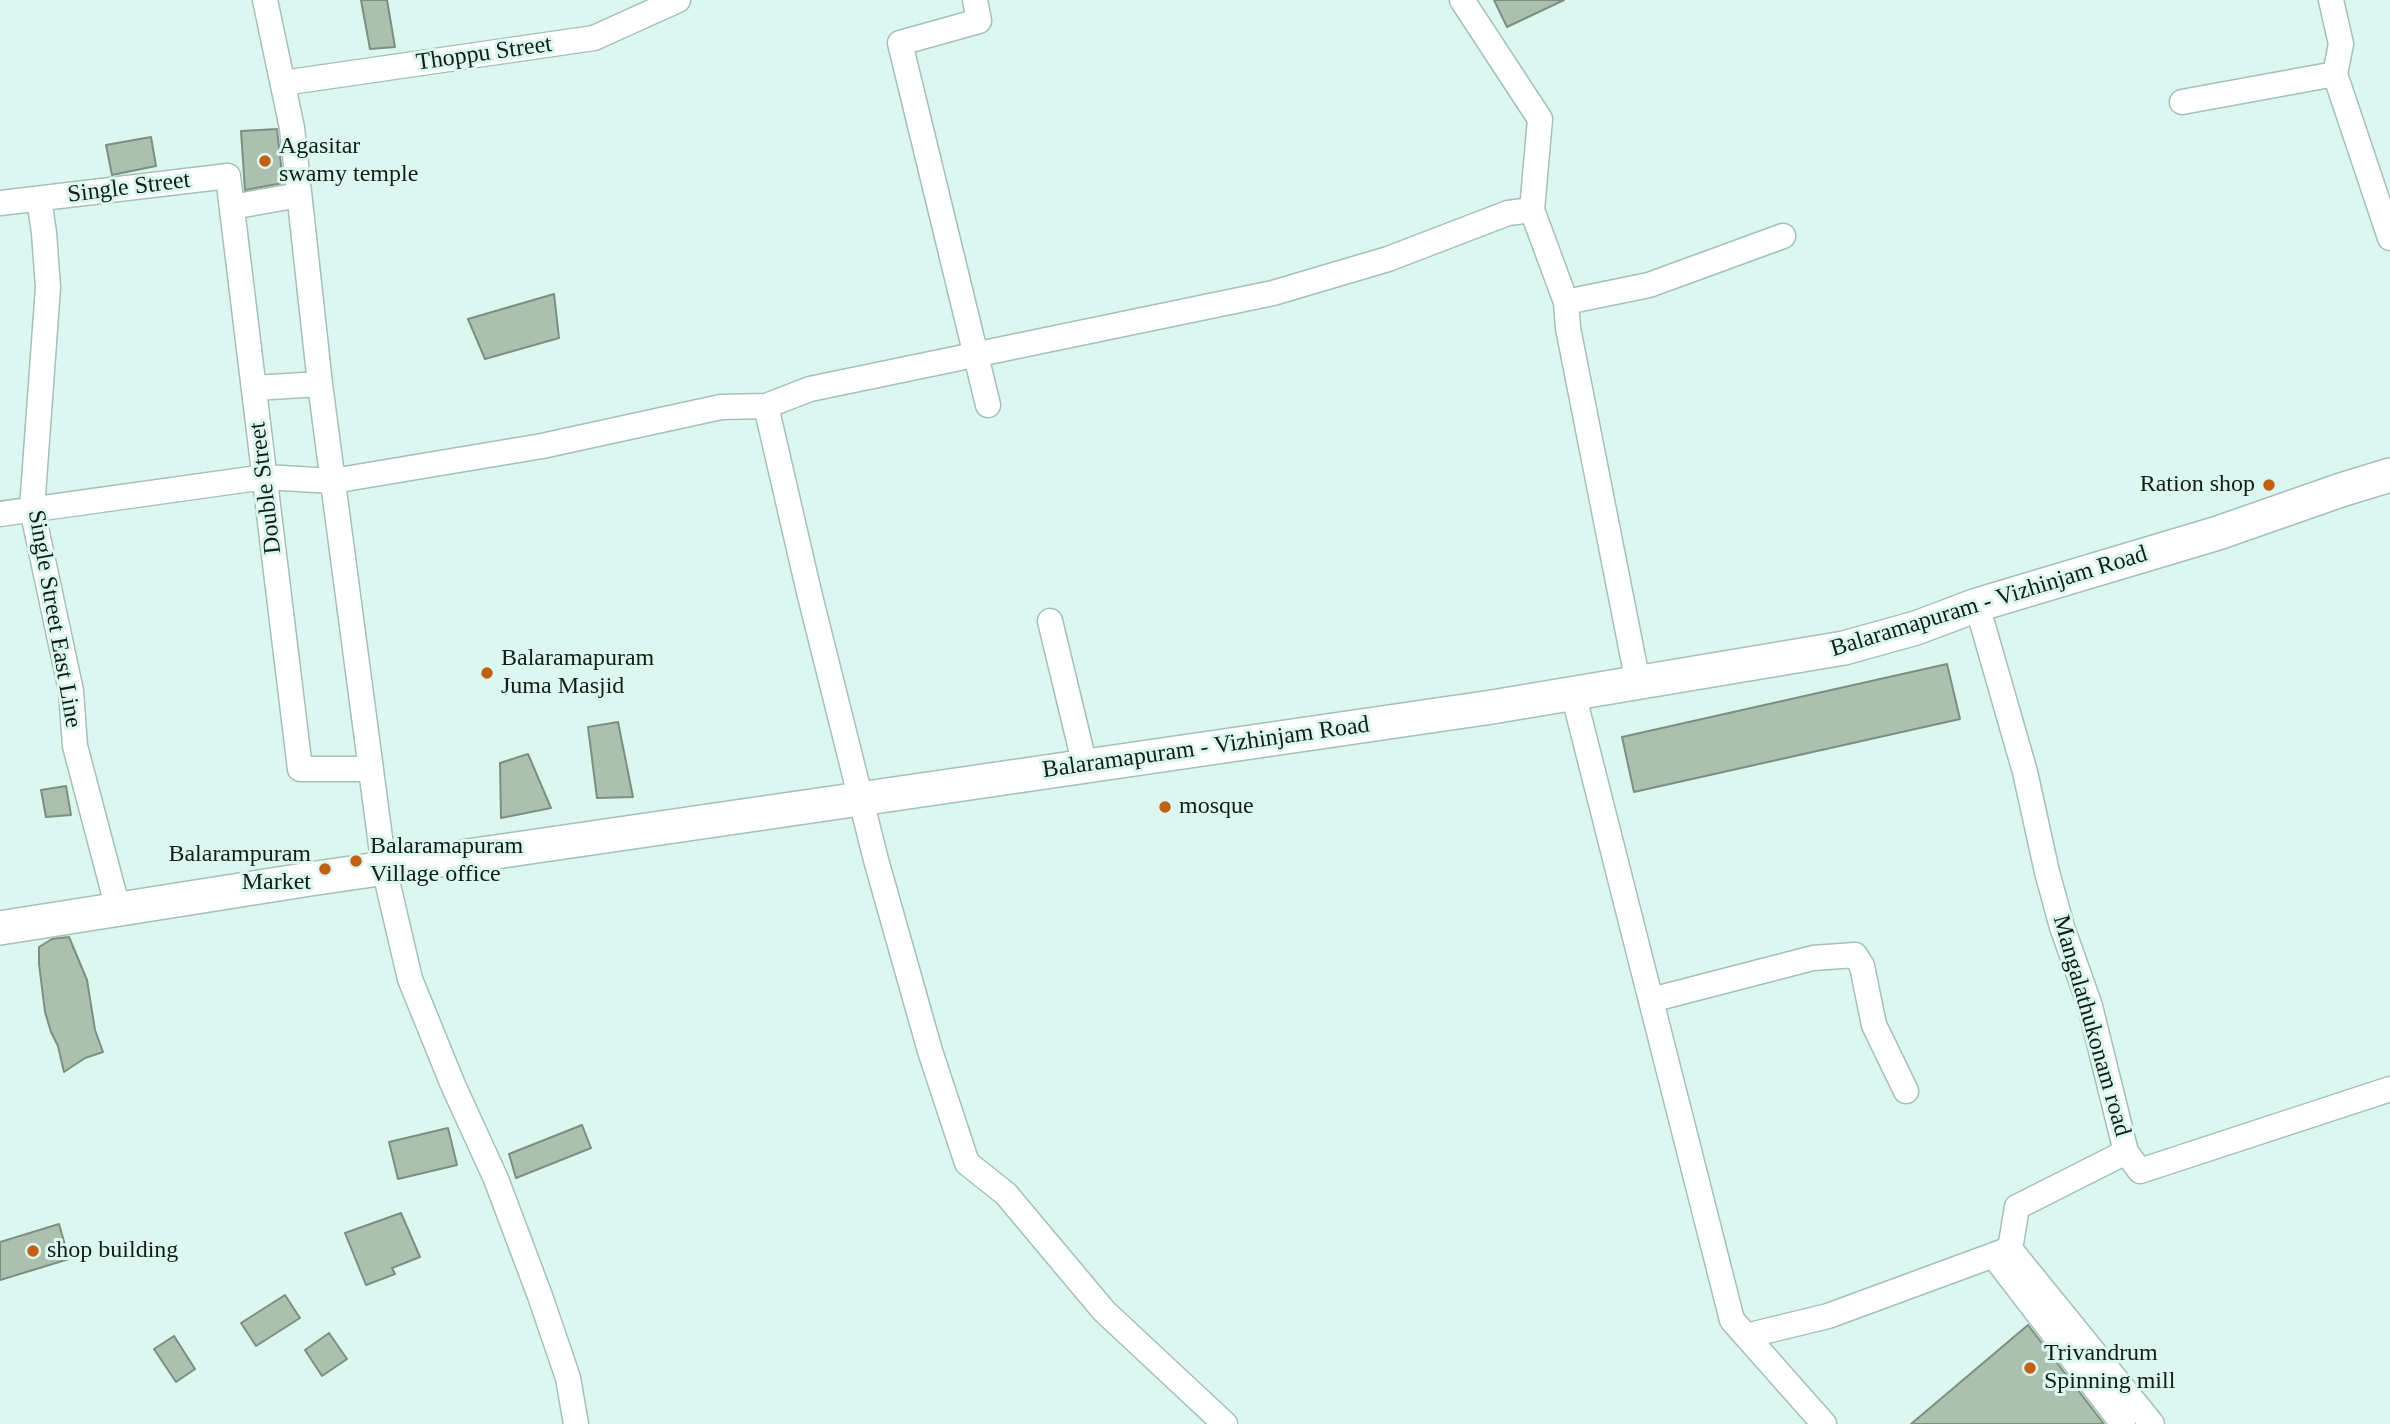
<!DOCTYPE html>
<style>
body{margin:0}
canvas{display:block;background:#dbf7ef}
</style>
<canvas width="2390" height="1424"></canvas>
<script>
const ctx = document.querySelector('canvas').getContext('2d');
ctx.lineJoin = 'round';
function fill(path, color) { ctx.fillStyle = color; ctx.fill(path, 'evenodd'); }
const poly = rows => new Path2D(rows.map(r => 'M' + r).join(''));
function trace(path, color, width, dash) { ctx.strokeStyle = color; ctx.lineWidth = width; ctx.lineCap = dash ? 'butt' : 'round'; ctx.setLineDash(dash || []); ctx.stroke(path); }
function drawText(font, color, halo, rows, align = 'center') {
  ctx.font = font + ' "Times New Roman",serif'; ctx.lineWidth = 6; ctx.setLineDash([]); ctx.textBaseline = 'middle'; ctx.strokeStyle = halo; ctx.fillStyle = color; for (const [text, x, y, turn = 0] of rows) {
    ctx.save(); ctx.translate(x, y); ctx.rotate((+turn || 0) * Math.PI / 180); ctx.textAlign = isNaN(turn) ? turn : align; if (halo) ctx.strokeText(text, 0, 0); ctx.fillText(text, 0, 0); ctx.restore();
  }
}
const building = poly([
 [361,0,387,0,395,47,370,49,361,0],
 [1494,0,1564,0,1507,27,1494,0],
 [277,129,283,183,245,190,241,131,277,129],
 [151,137,156,166,112,175,106,145,151,137],
 [554,294,559,338,485,359,468,319,554,294],
 [1947,664,1960,719,1634,792,1622,737,1947,664],
 [618,722,633,797,597,798,588,727,618,722],
 [528,754,551,808,501,818,500,763,528,754],
 [66,786,71,815,46,817,41,790,66,786],
 [69,937,87,980,95,1030,103,1052,85,1058,64,1072,58,1046,51,1032,45,1012,39,964,39,947,52,939,69,937],
 [582,1125,591,1148,516,1178,509,1154,582,1125],
 [448,1128,457,1165,398,1179,389,1142,448,1128],
 [401,1213,420,1257,392,1268,395,1274,366,1285,345,1233,401,1213],
 [59,1224,69,1259,0,1280,0,1242,59,1224],
 [285,1295,300,1318,256,1346,241,1323,285,1295],
 [2028,1325,2104,1424,1911,1424,2028,1325],
 [329,1333,347,1359,322,1376,305,1350,329,1333],
 [174,1336,195,1369,176,1382,154,1349,174,1336]
]);
fill(building, '#acc0b0');
trace(building, '#7c8f80', 2);
const minor = poly([
 [265,0,292,128,320,384,384,868,410,979,453,1085,496,1179,540,1296,568,1378,576,1424],
 [975,0,979,21,900,43,988,405],
 [1462,0,1540,119,1532,210,1566,302,1568,328,1638,683],
 [2331,0,2341,44,2335,74],
 [283,83,594,38,678,0],
 [2182,102,2335,74,2390,238],
 [39,199,44,233,48,287,32,509,71,691,75,746,118,909],
 [0,203,228,176,300,769,371,769],
 [232,207,299,195],
 [1566,302,1649,285,1783,236],
 [254,388,320,384],
 [766,406,809,592,876,860,930,1051,967,1163,1006,1194,1104,1311,1225,1424],
 [0,514,265,477,333,481,542,446,721,407,766,406,810,389,1273,293,1388,259,1508,213,1532,210],
 [1977,605,2025,772,2047,872,2062,927,2090,1006,2126,1152,2017,1207,2010,1249,2152,1424],
 [1050,621,1085,766],
 [1573,693,1732,1320,1824,1424],
 [1651,1000,1813,958,1855,955,1862,966,1874,1025,1906,1091],
 [2126,1152,2140,1171,2390,1089],
 [1993,1255,2123,1424],
 [1746,1336,1828,1316,2010,1249]
]);
const secondary = poly([
 [0,928,310,879,1492,707,1844,648,1916,628,1977,605,2218,533,2341,490,2390,475]
]);
trace(minor, '#a5c0b9', 27);
trace(secondary, '#a5c0b9', 36);
trace(minor, '#fff', 24);
trace(secondary, '#fff', 33);
for (const [x, y, r, color] of [
 [265,161,7,"#c06216"],
 [2269,485,7,"#c06216"],
 [487,673,7,"#c06216"],
 [1165,807,7,"#c06216"],
 [356,861,7,"#c06216"],
 [325,869,7,"#c06216"],
 [33,1251,7,"#c06216"],
 [2030,1368,7,"#c06216"]
]) { const dot = new Path2D(); dot.arc(x, y, r, 0, 2 * Math.PI); ctx.fillStyle = color; ctx.fill(dot); trace(dot, '#dbf7ef', 2.5); }
drawText('24px', '#131d1a', '#dbf7ef', [
 ["Thoppu Street",484,54,-8],
 ["Single Street",129,188,-7],
 ["Double Street",266,488,-97],
 ["Balaramapuram - Vizhinjam Road",1989,602,-17],
 ["Single Street East Line",54,619,80],
 ["Balaramapuram - Vizhinjam Road",1206,748,-8],
 ["Mangalathukonam road",2091,1026,74]
]);
drawText('24px', '#131d1a', '#dbf7ef', [
 ["Agasitar",279,147],
 ["swamy temple",279,175],
 ["Ration shop",2255,485,"right"],
 ["Balaramapuram",501,659],
 ["Juma Masjid",501,687],
 ["mosque",1179,807],
 ["Balaramapuram",370,847],
 ["Village office",370,875],
 ["Balarampuram",311,855,"right"],
 ["Market",311,883,"right"],
 ["shop building",47,1251],
 ["Trivandrum",2044,1354],
 ["Spinning mill",2044,1382]
], 'left');
</script>
